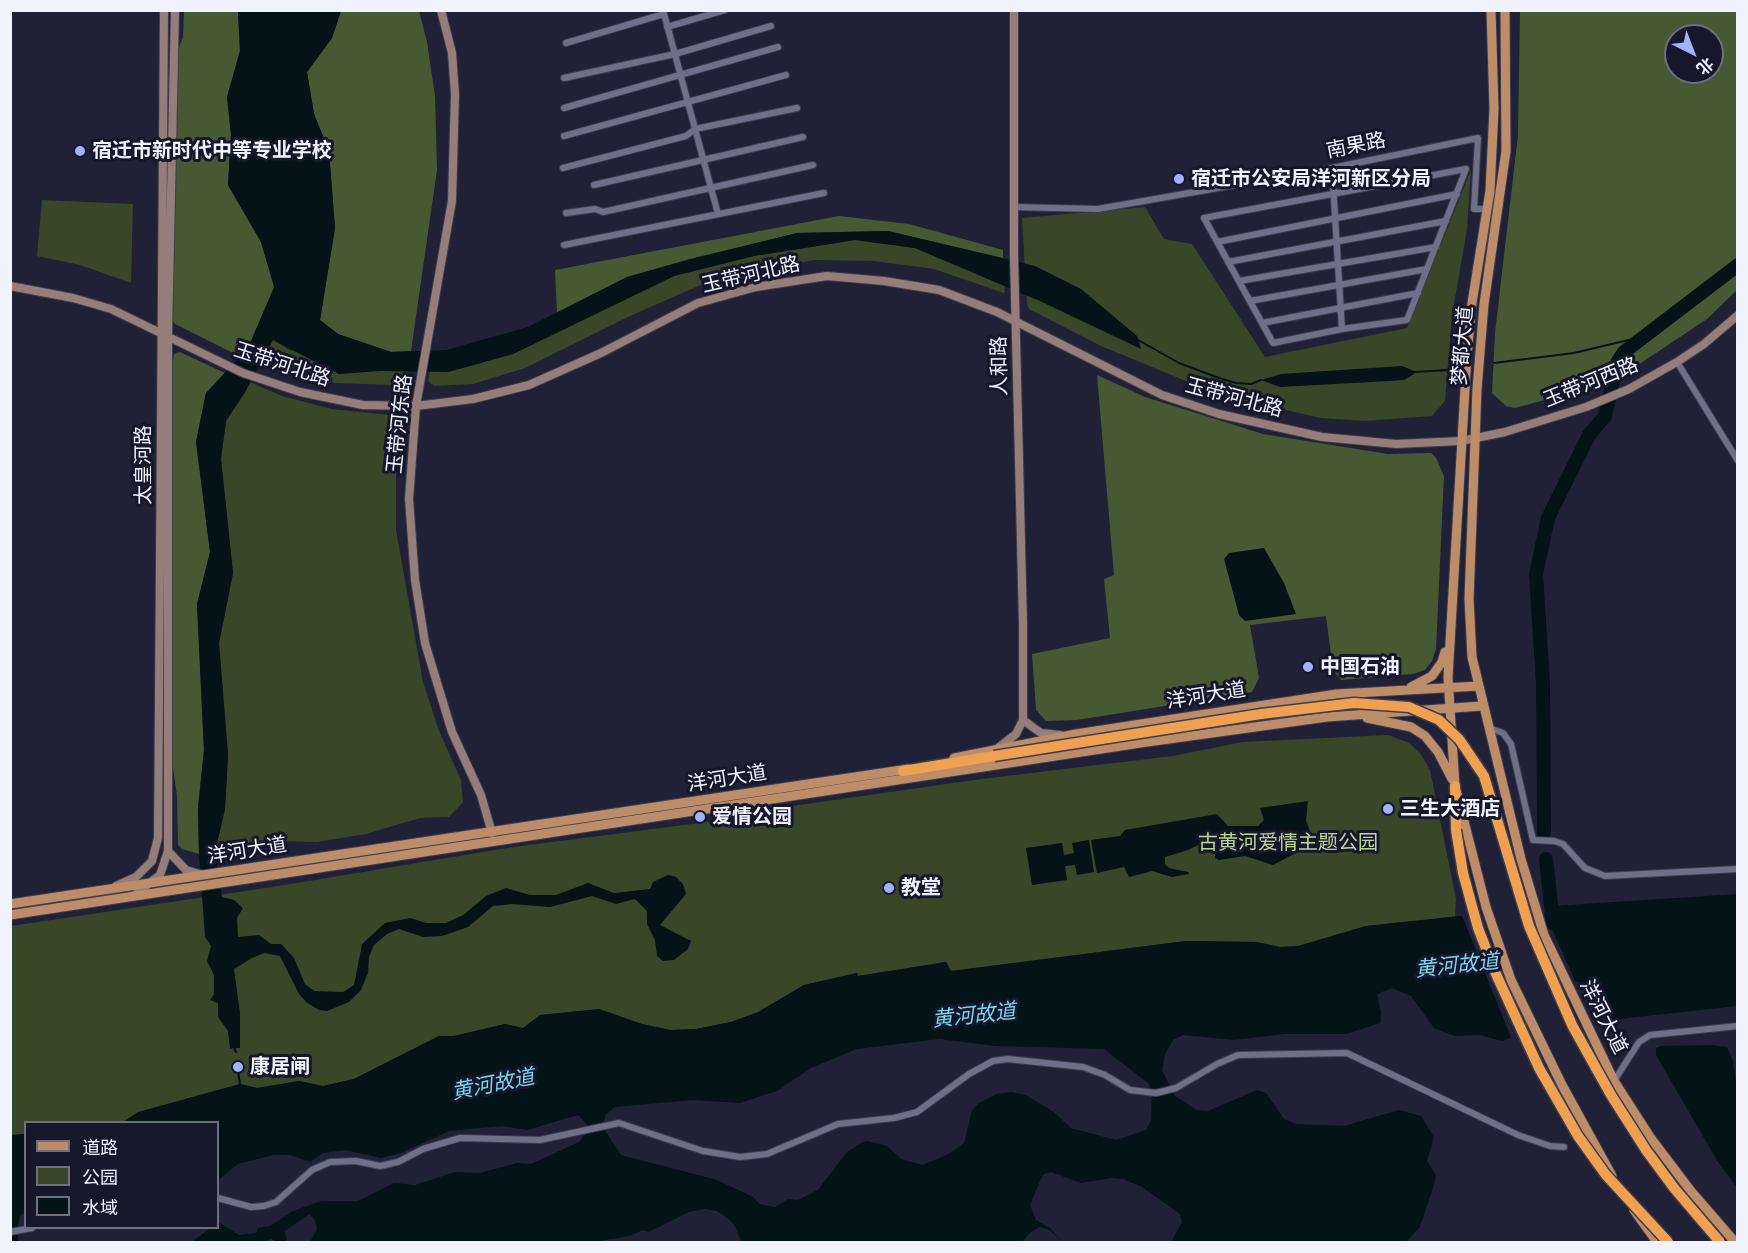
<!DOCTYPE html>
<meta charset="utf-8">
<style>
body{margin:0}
#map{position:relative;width:1748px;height:1253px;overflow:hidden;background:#202136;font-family:Rubik,"Noto Sans SC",sans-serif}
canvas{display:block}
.frame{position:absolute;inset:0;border:12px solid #f0f2fe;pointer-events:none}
.legend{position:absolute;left:24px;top:1121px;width:195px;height:108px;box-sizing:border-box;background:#17172c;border:2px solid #6e6f80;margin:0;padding:8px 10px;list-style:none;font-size:18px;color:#f0f2fe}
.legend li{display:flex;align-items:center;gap:12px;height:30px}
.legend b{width:30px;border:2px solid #6e6f80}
.north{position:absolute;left:1664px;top:24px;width:60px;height:60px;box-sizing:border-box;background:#17172c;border:2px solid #6e6f80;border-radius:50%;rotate:138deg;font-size:16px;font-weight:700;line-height:24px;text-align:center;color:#f0f2fe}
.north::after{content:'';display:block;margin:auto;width:21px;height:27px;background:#a0b3fd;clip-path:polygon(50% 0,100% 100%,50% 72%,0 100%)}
</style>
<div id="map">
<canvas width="1748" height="1253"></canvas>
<div class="frame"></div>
<ul class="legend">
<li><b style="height:8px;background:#bc8d68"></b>道路</li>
<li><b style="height:16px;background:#384727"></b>公园</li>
<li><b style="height:16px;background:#031317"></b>水域</li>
</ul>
<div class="north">北</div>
</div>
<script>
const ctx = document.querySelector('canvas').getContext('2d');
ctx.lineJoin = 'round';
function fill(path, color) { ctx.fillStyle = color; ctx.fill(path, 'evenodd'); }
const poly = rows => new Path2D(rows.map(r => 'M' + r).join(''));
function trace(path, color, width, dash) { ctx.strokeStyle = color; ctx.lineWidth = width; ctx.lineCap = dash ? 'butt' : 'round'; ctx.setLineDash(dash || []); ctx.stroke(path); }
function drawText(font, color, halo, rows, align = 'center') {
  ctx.font = font + ' Rubik,"Noto Sans SC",sans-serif'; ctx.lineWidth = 6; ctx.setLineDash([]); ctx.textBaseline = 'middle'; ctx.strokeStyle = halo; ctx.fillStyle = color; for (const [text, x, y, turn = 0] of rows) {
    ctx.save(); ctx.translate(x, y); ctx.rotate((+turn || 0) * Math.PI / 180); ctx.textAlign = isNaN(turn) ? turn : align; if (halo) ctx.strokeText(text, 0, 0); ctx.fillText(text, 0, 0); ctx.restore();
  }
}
fill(poly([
 [1471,170,1467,229,1452,315,1445,401,1432,416,1365,421,1321,418,1220,395,1101,346,1029,309,1027,304,1022,218,1145,207,1164,239,1192,244,1265,357,1407,328],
 [42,200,133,204,131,283,80,265,37,256],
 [855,240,915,248,1005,286,1004,293,934,269,874,261,814,260,752,271,703,284,630,316,525,368,473,384,434,386,428,381,430,371,448,372,513,354,674,276,754,256],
 [273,340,290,350,381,371,408,371,406,381,395,385,335,383,261,362],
 [250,382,282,396,332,409,399,416,396,463,396,530,423,682,439,731,461,780,463,802,449,817,420,818,366,834,317,842,273,841,215,852,225,809,228,755,219,643,233,573,221,459,226,421],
 [1388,735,1409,743,1420,753,1430,770,1456,899,1455,917,1366,926,1298,946,1280,947,1256,942,1186,941,951,971,946,962,858,976,857,973,804,985,759,1012,731,1022,696,1029,670,1030,642,1024,599,1009,541,1015,523,1028,505,1024,454,1036,439,1036,354,1079,337,1083,323,1086,299,1081,257,1088,240,1084,139,1112,123,1122,26,1122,25,1134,11,1135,11,926,285,885,513,847,715,821,778,808,981,779,1173,756,1243,742]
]), '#384727');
fill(poly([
 [184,11,238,11,240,51,227,97,231,134,228,185,261,242,275,287,248,348,241,357,175,324,171,318,176,55,183,37],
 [341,11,419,11,427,42,435,96,437,170,411,351,391,352,338,334,320,320,335,228,329,151,314,114,307,72,332,38],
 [1520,11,1737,11,1738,289,1707,319,1638,365,1596,386,1515,408,1506,406,1492,393,1495,333,1518,135],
 [1676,36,1712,36,1712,72,1676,72],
 [839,216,909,224,1003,250,1003,258,888,231,797,233,627,277,557,313,555,270],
 [180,352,225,373,206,393,196,442,210,552,197,604,204,750,198,806,199,854,182,849,178,845,177,796,173,768,173,361,174,354],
 [1097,375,1145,397,1263,434,1388,454,1431,453,1436,458,1444,476,1436,649,1432,661,1425,670,1413,674,1341,680,1333,670,1326,616,1250,625,1259,678,1252,692,1077,720,1046,721,1036,710,1032,654,1110,638,1104,579,1114,575]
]), '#475932');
fill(poly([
 [238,11,341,11,332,38,307,72,314,114,329,151,335,228,320,320,338,334,391,352,446,350,528,327,627,277,690,259,797,233,888,231,1035,266,1081,289,1137,336,1141,349,1042,302,915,248,855,240,754,256,674,276,513,354,448,372,381,371,339,374,273,340,244,394,226,421,221,459,233,573,219,643,228,755,225,809,215,852,222,897,234,900,243,908,237,918,238,937,259,935,271,944,281,944,294,958,305,984,314,991,343,992,354,985,362,944,385,923,410,918,426,923,446,923,463,915,486,896,506,888,530,895,556,895,588,883,614,893,650,889,653,882,668,875,676,877,683,884,686,894,660,925,691,941,688,949,674,960,663,961,657,956,655,940,647,924,647,911,635,899,616,904,592,896,550,907,512,904,493,906,468,927,442,936,423,937,399,929,387,934,374,945,369,957,368,973,361,990,349,1002,327,1011,319,1010,307,1003,299,994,280,956,264,953,252,958,234,969,240,1013,240,1048,236,1048,237,1053,235,1053,233,1048,230,1049,228,1031,218,1017,218,1003,210,1000,214,994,214,975,207,961,211,946,205,937,199,854,198,810,204,750,197,604,210,552,196,442,206,393,248,348,274,287,261,242,228,185,231,134,227,97,240,51],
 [1402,366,1414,371,1414,374,1404,380,1390,381,1280,387,1261,380,1281,374],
 [1264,548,1284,583,1296,614,1245,621,1239,615,1224,559,1229,553],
 [1308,801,1306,821,1315,843,1273,865,1245,856,1219,860,1215,858,1216,848,1204,842,1188,850,1165,857,1165,864,1169,868,1188,872,1189,874,1172,877,1152,871,1129,877,1124,867,1097,873,1091,840,1120,836,1125,830,1217,814,1228,826,1258,826,1264,820,1260,808],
 [1089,840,1094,872,1077,875,1075,865,1065,866,1067,880,1032,885,1026,848,1062,843,1064,855,1074,853,1072,843],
 [1737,894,1737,1006,1610,1020,1579,982,1538,978,1530,1030,1502,1041,1480,1035,1455,1036,1434,1028,1411,996,1392,988,1377,994,1381,1012,1380,1023,1346,1034,1284,1034,1234,1040,1183,1035,1173,1040,1165,1054,1162,1070,1175,1096,1197,1110,1208,1111,1257,1090,1266,1093,1284,1119,1296,1124,1344,1126,1399,1110,1421,1116,1434,1137,1427,1161,1436,1175,1434,1185,1420,1227,1407,1241,1395,1242,1171,1242,1182,1222,1180,1214,1142,1187,1123,1179,1112,1178,1081,1183,1051,1172,1044,1174,1040,1181,1030,1205,1036,1220,1050,1228,1062,1242,1050,1230,1039,1227,1030,1233,1022,1242,741,1242,735,1226,729,1219,717,1211,704,1209,689,1212,649,1232,643,1230,629,1236,594,1242,310,1242,317,1229,315,1220,309,1214,285,1231,287,1242,277,1242,271,1239,264,1242,191,1242,211,1228,218,1228,218,1222,239,1235,256,1233,258,1228,270,1226,293,1211,321,1201,358,1201,394,1183,415,1185,455,1172,480,1173,517,1163,531,1164,579,1142,590,1128,578,1115,527,1130,502,1126,449,1131,401,1153,381,1158,345,1150,323,1153,310,1162,290,1155,273,1155,238,1164,218,1180,218,1122,123,1122,138,1112,240,1084,257,1088,299,1081,323,1086,354,1079,439,1036,454,1036,505,1024,523,1028,540,1015,599,1009,642,1024,670,1030,696,1029,731,1022,758,1012,804,985,857,973,858,976,946,962,951,971,1186,941,1256,942,1280,947,1298,946,1366,926,1552,906],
 [939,1039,995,1046,1104,1049,1148,1083,1152,1091,1151,1121,1146,1130,1116,1140,1071,1128,1055,1113,1026,1095,1011,1092,997,1094,979,1103,972,1110,964,1143,947,1155,922,1165,901,1159,887,1146,867,1141,861,1143,847,1152,818,1190,798,1200,788,1199,775,1207,760,1204,753,1197,717,1180,621,1155,602,1126,606,1114,615,1107,692,1100,740,1103,777,1091,811,1068,857,1049],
 [1711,1045,1727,1047,1733,1061,1738,1098,1737,1187,1718,1162,1656,1055,1656,1048,1661,1046],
 [25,1134,25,1212,20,1216,17,1233,19,1242,11,1242,10,1135]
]), '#031317');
fill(poly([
 [1544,904,1550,925,1577,985,1542,981,1556,1012,1553,1026,1512,1040,1461,913]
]), '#202136');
trace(poly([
 [1138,340,1179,363,1219,378,1236,383,1251,384,1261,380],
 [1494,363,1574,353,1641,337],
 [1414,372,1448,370],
 [238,1070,240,1085]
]), '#031317', 2);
trace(poly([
 [1544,832,1543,684,1536,574,1548,518,1589,435,1605,416,1617,363,1624,352,1738,265],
 [1546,859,1553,923]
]), '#031317', 14);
const street = poly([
 [663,10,718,214],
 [667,27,725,10],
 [566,43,664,14],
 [564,78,675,54,771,26],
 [564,108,778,47],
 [564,136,786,75],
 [563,168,686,136,695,129,797,108],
 [1332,168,1342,329],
 [1466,169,1407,320,1342,329,1273,343,1204,218,1466,169],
 [594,185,803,137],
 [1013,207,1098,209,1332,168,1478,138,1474,209,1488,209],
 [566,213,595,209,603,212,813,165],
 [1217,242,1457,194],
 [564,245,824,193],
 [1228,262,1446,221],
 [1239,281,1436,247],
 [1250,301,1427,269],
 [1262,323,1418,293],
 [1677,362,1738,461],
 [1489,728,1503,733,1511,744,1533,840,1554,841,1563,844,1585,868,1605,876,1738,869],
 [1614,1081,1639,1042,1650,1035,1738,1026],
 [218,1198,251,1207,264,1206,276,1202,312,1170,330,1162,356,1161,380,1166,398,1162,423,1149,460,1138,540,1140,619,1123,703,1151,740,1157,767,1154,838,1124,894,1118,917,1112,969,1074,993,1061,1008,1059,1083,1067,1105,1075,1130,1090,1156,1093,1176,1088,1217,1064,1238,1055,1347,1053,1518,1135,1550,1146,1564,1147],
 [10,1232,32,1228]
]);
const secondary = poly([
 [175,10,168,335,168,851,186,870,203,875],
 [441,10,452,53,455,94,452,201,416,406,409,499,415,580,425,643,452,732,481,795,492,833],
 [1014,10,1014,256,1023,624,1023,720],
 [10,286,73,298,111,309,243,373,300,392,363,405,416,406,473,399,529,385,601,353,698,303,756,287,827,276,884,281,939,290,997,312,1162,395,1219,414,1322,437,1396,444,1461,441,1505,432,1586,407,1629,389,1677,362,1704,344,1738,315],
 [998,748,1016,734,1023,720,1041,733,1060,735],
 [116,886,136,877,152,861,158,838,164,10],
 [136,894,160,875,168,851]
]);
const primary = poly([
 [1491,10,1494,109,1490,191,1472,303,1467,355,1448,677,1455,786,1486,907,1511,980,1562,1085,1612,1176],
 [1505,10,1506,151,1484,304,1477,389,1469,599,1472,657,1521,859,1544,935,1614,1081,1650,1137,1690,1190,1735,1242],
 [1411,687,1432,676,1442,662,1445,652],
 [1367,718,1411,727,1425,736,1438,752,1452,779],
 [954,758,1076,734,1337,694,1479,686],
 [10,904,908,769],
 [10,915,1147,742,1327,717,1482,706],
 [1634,1210,1657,1242]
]);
const highway = poly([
 [903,771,994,756],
 [1455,786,1456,830]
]);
trace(street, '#3d3d4e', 8);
trace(secondary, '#3d3d4e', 10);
trace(primary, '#3d3d4e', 11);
trace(highway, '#3d3d4e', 13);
trace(street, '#6e708a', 6);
trace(secondary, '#957e79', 8);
trace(primary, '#bc8d68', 9);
trace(highway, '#f0a051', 10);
const highwayBridge = poly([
 [994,756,1261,714,1354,703,1409,707,1439,720,1459,739,1484,776,1529,926,1572,1025,1611,1095,1646,1150,1674,1188,1720,1242],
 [1456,830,1463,873,1478,928,1496,974,1539,1068,1578,1136,1606,1175,1668,1242]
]);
trace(highwayBridge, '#3d3d4e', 13, []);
trace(highwayBridge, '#f0a051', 10);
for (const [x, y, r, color] of [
 [80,151,6,"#a0b3fd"],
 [1179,179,6,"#a0b3fd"],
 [1308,667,6,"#a0b3fd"],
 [1388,809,6,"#a0b3fd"],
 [700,817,6,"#a0b3fd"],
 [889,888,6,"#a0b3fd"],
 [238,1067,6,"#a0b3fd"]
]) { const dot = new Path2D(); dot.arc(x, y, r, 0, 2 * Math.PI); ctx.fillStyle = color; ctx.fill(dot); trace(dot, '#17172c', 2); }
drawText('20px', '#f0f2fe', '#17172c', [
 ["南果路",1356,146,-11],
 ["玉带河北路",751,275,-13],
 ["梦都大道",1463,346,-85],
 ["玉带河北路",282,365,18],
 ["人和路",1000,366,-91],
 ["玉带河西路",1591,383,-22],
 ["玉带河北路",1234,398,15],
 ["玉带河东路",400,424,-84],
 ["太皇河路",144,465,-90],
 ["洋河大道",1206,696,-9],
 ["洋河大道",727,779,-9],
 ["洋河大道",247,851,-9],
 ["洋河大道",1603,1017,63]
]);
drawText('bold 20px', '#f0f2fe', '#17172c', [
 ["宿迁市新时代中等专业学校",92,151],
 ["宿迁市公安局洋河新区分局",1191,179],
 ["中国石油",1320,667],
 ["三生大酒店",1400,809],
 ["爱情公园",712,817],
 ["教堂",901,888],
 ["康居闸",250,1067]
], 'left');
drawText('20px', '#b7d694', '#17172c', [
 ["古黄河爱情主题公园",1288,843]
]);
drawText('italic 21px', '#7bd5ef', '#17172c', [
 ["黄河故道",1457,966,-6],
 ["黄河故道",974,1016,-6],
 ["黄河故道",493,1085,-11]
]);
</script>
